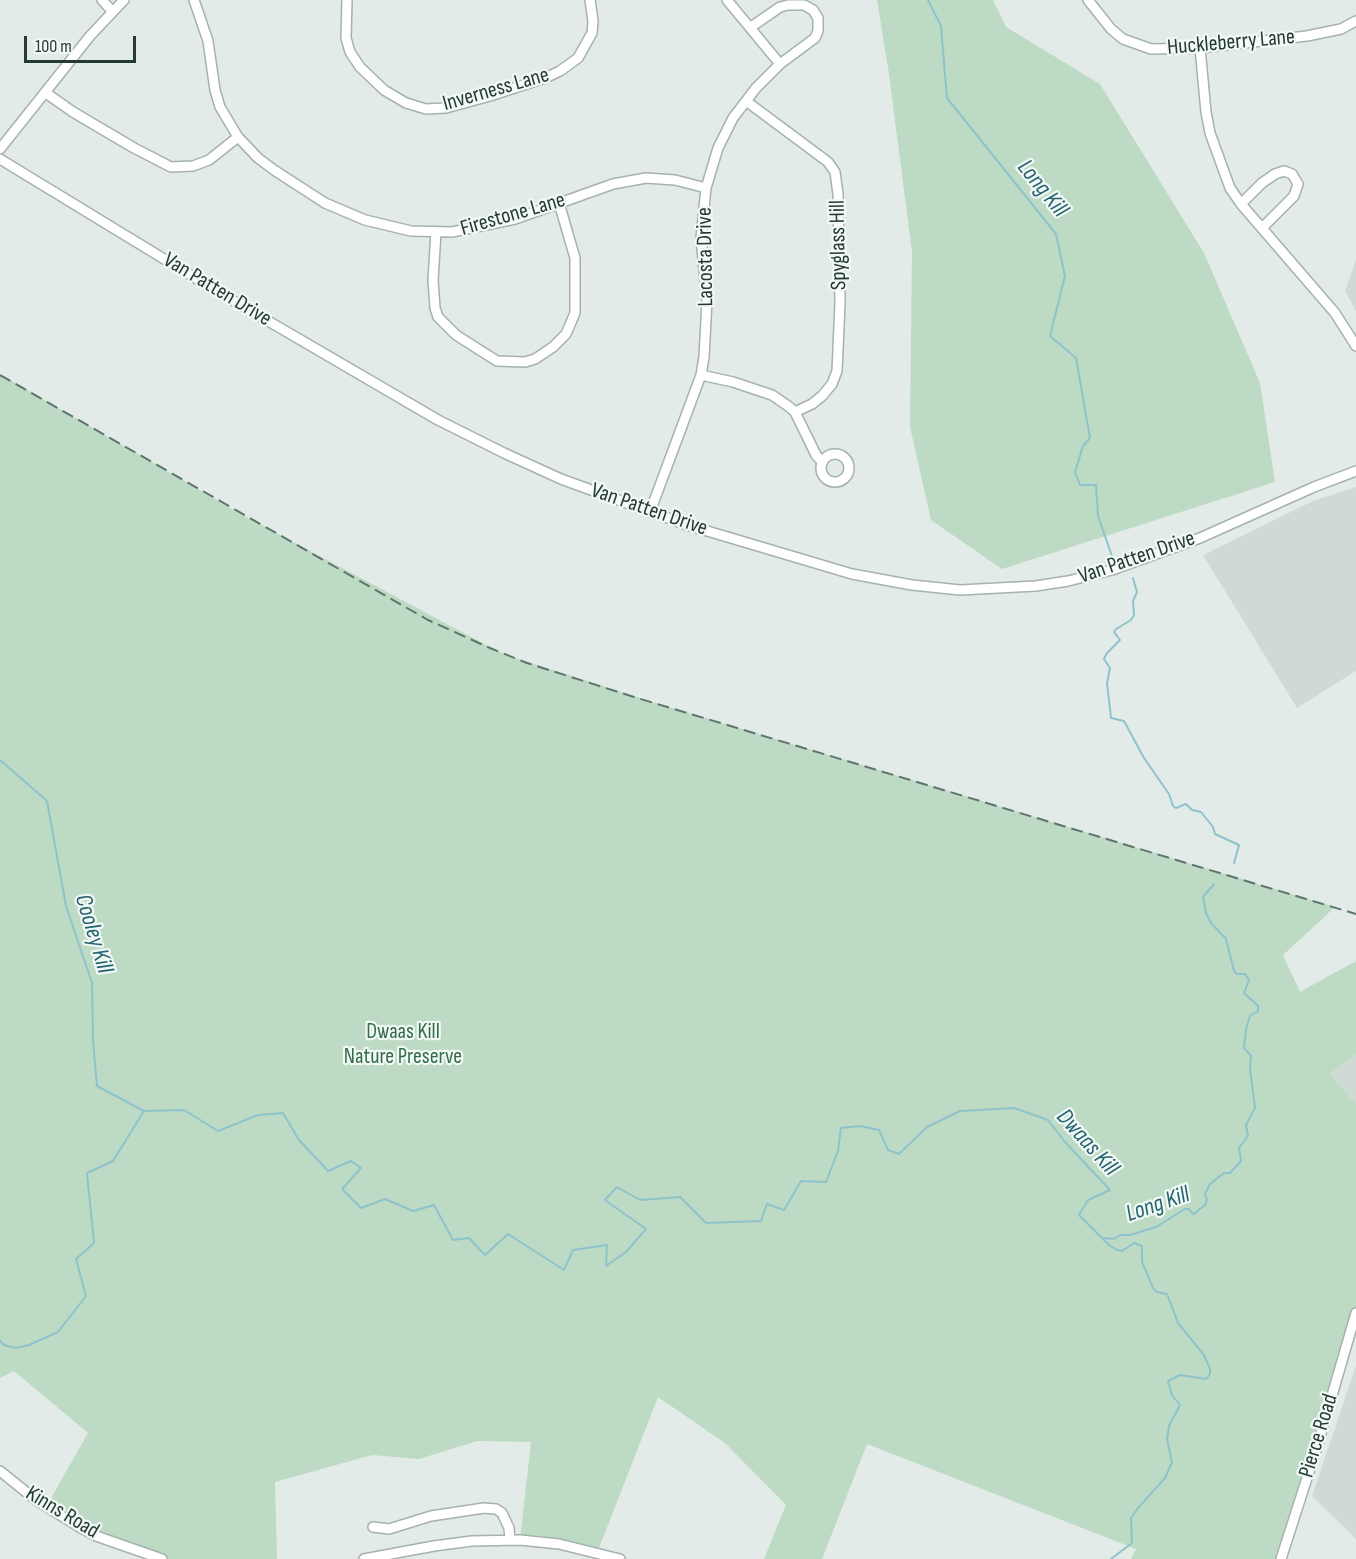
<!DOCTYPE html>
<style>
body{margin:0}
#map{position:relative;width:1356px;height:1559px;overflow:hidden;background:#e2ebe7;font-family:"Sofia Sans Condensed",sans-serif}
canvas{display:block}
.scale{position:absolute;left:24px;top:36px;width:112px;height:27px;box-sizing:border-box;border:3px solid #243a33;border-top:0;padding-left:8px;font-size:18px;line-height:21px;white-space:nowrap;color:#243a33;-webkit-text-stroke:4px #f2f8f5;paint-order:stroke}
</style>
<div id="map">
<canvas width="1356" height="1559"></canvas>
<div class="scale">100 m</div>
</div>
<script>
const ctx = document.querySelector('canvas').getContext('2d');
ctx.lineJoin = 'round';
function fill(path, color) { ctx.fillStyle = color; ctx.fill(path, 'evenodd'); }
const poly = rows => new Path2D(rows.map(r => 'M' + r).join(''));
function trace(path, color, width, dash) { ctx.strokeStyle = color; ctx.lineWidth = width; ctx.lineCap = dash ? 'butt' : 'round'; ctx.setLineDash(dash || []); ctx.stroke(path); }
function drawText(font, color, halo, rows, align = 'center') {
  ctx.font = font + ' "Sofia Sans Condensed",sans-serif'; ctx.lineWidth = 4.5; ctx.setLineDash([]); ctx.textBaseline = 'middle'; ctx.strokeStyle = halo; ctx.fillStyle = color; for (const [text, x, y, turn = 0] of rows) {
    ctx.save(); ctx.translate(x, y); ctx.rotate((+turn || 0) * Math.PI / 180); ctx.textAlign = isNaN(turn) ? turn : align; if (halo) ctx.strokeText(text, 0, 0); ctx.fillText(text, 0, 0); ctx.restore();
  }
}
fill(poly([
 [1356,260,1356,311,1345,291],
 [1356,487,1356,671,1297,708,1203,555,1313,501],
 [1356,1054,1356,1104,1330,1074],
 [1356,1366,1356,1539,1312,1496]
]), '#d0dad5');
fill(poly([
 [877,0,993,0,1006,27,1100,84,1204,253,1260,383,1275,482,1002,569,931,520,910,427,912,252,889,74],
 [0,374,239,513,503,654,662,705,1335,907,1283,955,1300,992,1356,961,1356,1054,1330,1074,1356,1104,1356,1313,1281,1559,1131,1559,1136,1549,867,1444,822,1559,764,1559,786,1505,725,1443,658,1397,597,1553,520,1540,531,1442,477,1441,419,1459,372,1455,275,1482,277,1559,166,1559,96,1536,46,1507,88,1433,14,1371,0,1378]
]), '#bddac4');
trace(poly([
 [928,0,941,26,947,98,1056,234,1065,276,1050,336,1076,358,1090,438,1083,446,1075,472,1080,485,1096,485,1098,516,1114,562],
 [1133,578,1137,592,1133,601,1134,615,1131,620,1116,629,1114,632,1120,640,1107,653,1104,659,1110,668,1107,683,1111,718,1124,721,1144,758,1169,794,1173,806,1176,808,1186,804,1192,810,1201,812,1213,827,1215,834,1239,845,1234,863],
 [0,760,47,801,66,906,92,983,93,1040,97,1086,144,1111,184,1110,218,1131,258,1115,283,1113,299,1140,328,1171,351,1161,361,1168,342,1189,361,1208,385,1199,413,1211,434,1205,453,1240,469,1238,485,1255,508,1234,564,1270,573,1250,607,1245,606,1266,626,1252,646,1229,605,1200,617,1187,640,1200,680,1197,706,1223,761,1221,767,1204,784,1210,801,1181,826,1182,838,1151,841,1128,860,1126,879,1130,888,1150,899,1154,927,1127,960,1111,1014,1108,1048,1120,1065,1142,1110,1190,1088,1200,1079,1215,1109,1245,1117,1250,1122,1251,1134,1243,1142,1246,1142,1262,1153,1288,1157,1292,1167,1294,1178,1323,1204,1355,1210,1369,1210,1374,1206,1379,1180,1375,1168,1381,1172,1395,1180,1405,1169,1426,1167,1439,1172,1462,1165,1478,1138,1508,1131,1518,1132,1543,1111,1559],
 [1104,1238,1114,1239,1120,1235,1130,1235,1156,1227,1185,1209,1189,1209,1193,1214,1195,1213,1205,1205,1207,1200,1205,1194,1210,1184,1224,1173,1230,1173,1241,1161,1239,1148,1248,1136,1246,1125,1255,1108,1250,1069,1251,1056,1244,1048,1246,1029,1250,1016,1258,1011,1258,1006,1244,993,1249,980,1245,974,1237,974,1234,971,1226,939,1211,923,1206,913,1203,897,1214,884],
 [0,1341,4,1345,16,1348,29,1345,58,1332,86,1296,76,1259,94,1243,87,1173,113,1161,144,1111]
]), '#8fc3cb', 2);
const minor = poly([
 [102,0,112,11],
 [194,0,208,41,215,90,220,107,238,137,258,158,274,170,325,203,365,220,411,231,452,232,515,219,613,184,646,178,675,180,706,188],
 [347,0,346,38,350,52,360,67,384,90,406,103,426,109,446,108,490,96,545,78,560,71,578,58,592,33,593,21,590,0],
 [727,0,780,64],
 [1088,0,1111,29,1123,39,1151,49,1200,48,1307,36,1341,29,1356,21],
 [1200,48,1206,112,1210,133,1230,188,1241,204,1335,313,1356,346],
 [46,93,73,112,134,148,171,167,193,166,209,160,238,137],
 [746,101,828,162,835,172,838,194,840,303,837,371,832,384,822,396,812,404,795,412],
 [0,149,90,36,124,0],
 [0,159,215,290,438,420,504,453,561,479,687,525,852,574,912,585,960,590,1036,586,1068,581,1112,570,1200,538,1314,487,1356,471],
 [1241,204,1262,183,1275,174,1284,171,1292,174,1298,184,1294,196,1262,228],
 [436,232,433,280,435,308,438,317,456,335,497,361,525,362,535,359,553,347,566,334,575,313,575,258,559,203],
 [701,375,733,382,772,395,788,406,795,412,816,455,822,462],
 '821 468a14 14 0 1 1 28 0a14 14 0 1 1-28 0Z',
 [650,512,701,375,704,357,707,301,701,238,706,188,718,148,733,118,756,88,780,64,815,38,818,31,818,18,813,10,804,5,788,5,780,7,751,27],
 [0,1471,36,1500,81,1528,96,1536,162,1559],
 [373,1527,389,1529,431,1516,484,1508,496,1509,502,1513,509,1528,510,1540],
 [364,1559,434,1546,472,1541,520,1540,559,1544,620,1559],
 [1281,1559,1317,1447,1356,1313]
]);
trace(minor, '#a5b2ad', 12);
trace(minor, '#fff', 9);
trace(poly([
 [0,375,428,620,490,648,527,663,634,697,1356,914]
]), '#5e756f', 2, [12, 6]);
drawText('22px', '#243a33', '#f2f8f5', [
 ["Huckleberry Lane",1231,43,-5],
 ["Inverness Lane",496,90,-16],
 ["Firestone Lane",513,215,-16],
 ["Spyglass Hill",839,245,-91],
 ["Lacosta Drive",706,257,-91],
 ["Van Patten Drive",217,290,31],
 ["Van Patten Drive",649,510,19],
 ["Van Patten Drive",1137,558,-19],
 ["Pierce Road",1319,1436,-73],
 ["Kinns Road",62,1513,31]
]);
drawText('22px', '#326d47', '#f2f8f5', [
 ["Dwaas Kill",403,1032],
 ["Nature Preserve",403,1057]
]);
drawText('italic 24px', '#246570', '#f2f8f5', [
 ["Long Kill",1042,189,51],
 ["Cooley Kill",93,934,73],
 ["Dwaas Kill",1087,1143,48],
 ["Long Kill",1158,1205,-19]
]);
</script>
